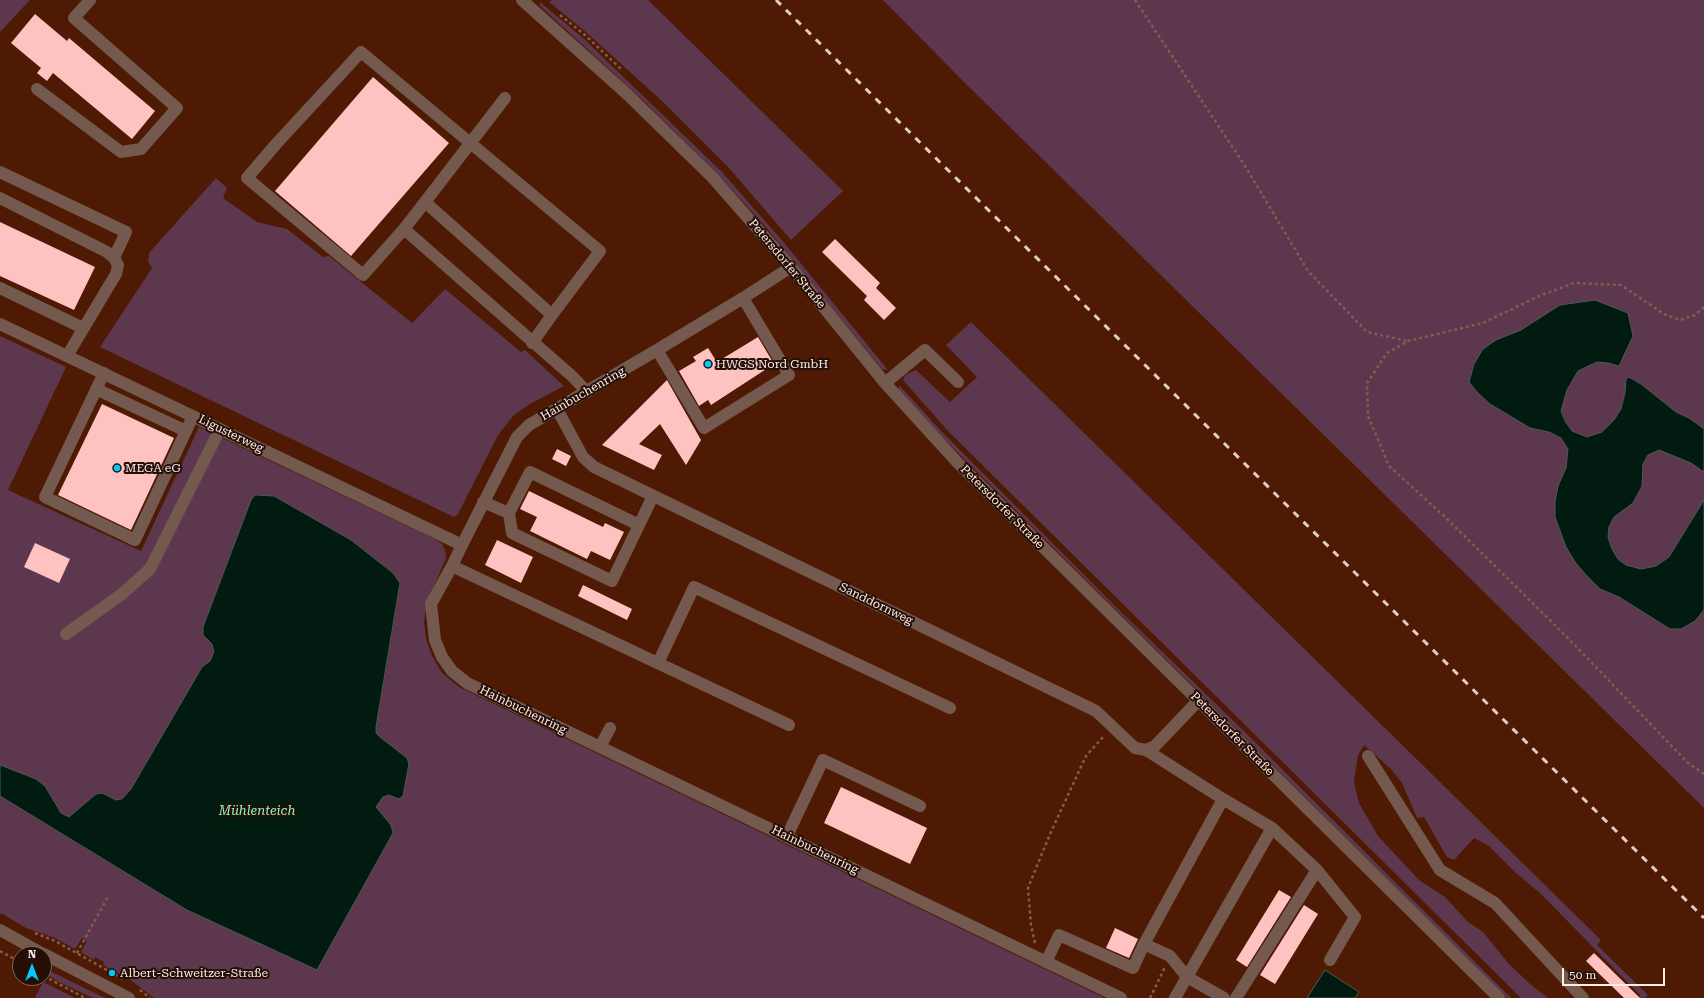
<!DOCTYPE html>
<meta charset="utf-8">
<style>
body{margin:0}
#map{position:relative;width:1704px;height:998px;overflow:hidden;background:#4e1a03;font-family:"Roboto Serif",serif}
canvas{display:block}
.north{position:absolute;left:12px;top:946px;width:40px;height:40px;box-sizing:border-box;background:#250e05;border:1px solid #7b675f;border-radius:50%;rotate:0deg;font-size:11px;font-weight:700;line-height:16px;text-align:center;color:#fbede7}
.north::after{content:'';display:block;margin:auto;width:14px;height:18px;background:#00cbf8;clip-path:polygon(50% 0,100% 100%,50% 72%,0 100%)}
.scale{position:absolute;left:1562px;top:968px;width:103px;height:18px;box-sizing:border-box;border:2px solid #fbede7;border-top:0;padding-left:5px;font-size:12px;line-height:14px;white-space:nowrap;color:#fbede7;-webkit-text-stroke:3px #250e05;paint-order:stroke}
</style>
<div id="map">
<canvas width="1704" height="998"></canvas>
<div class="north">N</div>
<div class="scale">50 m</div>
</div>
<script>
const ctx = document.querySelector('canvas').getContext('2d');
ctx.lineJoin = 'round';
function fill(path, color) { ctx.fillStyle = color; ctx.fill(path, 'evenodd'); }
const poly = rows => new Path2D(rows.map(r => 'M' + r).join(''));
function trace(path, color, width, dash) { ctx.strokeStyle = color; ctx.lineWidth = width; ctx.lineCap = dash ? 'butt' : 'round'; ctx.setLineDash(dash || []); ctx.stroke(path); }
function drawText(font, color, halo, rows, align = 'center') {
  ctx.font = font + ' "Roboto Serif",serif'; ctx.lineWidth = 4; ctx.setLineDash([]); ctx.textBaseline = 'middle'; ctx.strokeStyle = halo; ctx.fillStyle = color; for (const [text, x, y, turn = 0] of rows) {
    ctx.save(); ctx.translate(x, y); ctx.rotate((+turn || 0) * Math.PI / 180); ctx.textAlign = isNaN(turn) ? turn : align; if (halo) ctx.strokeText(text, 0, 0); ctx.fillText(text, 0, 0); ctx.restore();
  }
}
fill(poly([
 [0,0,30,0,0,32],
 [552,0,648,0,843,191,791,240,728,167,662,101,587,33,549,2],
 [883,0,1704,0,1704,808,964,82],
 [540,2,583,38,722,172,785,244,888,370,882,369,765,226,722,179,644,101,540,6],
 [216,178,227,188,223,198,257,222,287,229,323,257,329,256,412,323,445,289,521,352,525,350,564,386,530,404,514,415,498,435,458,514,454,517,100,347,152,268,148,261,149,253],
 [971,322,1601,940,1597,945,1648,995,1645,998,1639,998,1640,995,1541,894,1516,873,1489,846,1474,838,1454,860,1447,857,1424,817,1417,818,1402,783,1391,769,1364,745,1358,755,1354,782,1359,803,1378,836,1419,880,1445,897,1468,922,1483,932,1509,964,1530,984,1548,998,1521,998,948,431,903,380,905,375,916,370,950,402,977,377,946,345],
 [0,336,66,367,8,490,141,551,199,427,435,539,442,544,445,550,446,558,427,602,424,622,426,639,432,656,442,673,459,687,1105,998,154,998,132,981,103,965,104,962,95,957,94,960,81,952,87,941,82,938,75,949,55,938,26,928,1,913,0,915,0,796,187,910,391,825,376,807,383,797,389,795,399,799,380,737,376,733,376,727,400,583,393,573,351,540,274,496,255,495,251,500,203,627,203,635,212,644,214,652,210,661,202,667,131,789,122,799,116,800,102,793,96,794,69,817,61,813,45,786,0,765],
 [899,385,943,433,1112,603,1247,734,1511,998,1507,998,941,436,899,391],
 [51,972,58,975,105,998,93,998,59,982,45,973],
 [43,982,75,998,35,998]
]), '#5c374e');
const water = poly([
 [1595,300,1628,313,1633,336,1619,366,1608,363,1597,362,1578,371,1567,390,1561,411,1565,421,1572,431,1587,437,1602,432,1614,420,1621,409,1625,393,1626,379,1629,377,1641,384,1676,412,1689,418,1704,429,1704,472,1691,463,1659,450,1648,455,1643,464,1642,486,1633,503,1614,517,1609,527,1608,537,1612,549,1618,559,1626,565,1641,569,1656,566,1669,557,1704,500,1704,610,1695,621,1681,629,1670,629,1619,597,1600,589,1587,576,1575,562,1566,547,1555,517,1555,502,1558,486,1566,468,1568,449,1561,438,1549,432,1530,428,1490,404,1478,393,1469,382,1474,364,1483,349,1496,340,1521,330,1560,305,1595,300],
 [255,495,274,496,351,540,393,573,400,583,376,727,376,733,380,737,407,758,409,764,403,796,399,799,389,795,383,797,376,807,391,825,393,833,317,970,187,910,0,796,0,765,36,779,45,786,61,813,69,817,96,794,102,793,116,800,122,799,131,789,202,667,210,661,214,652,212,644,203,635,203,627,251,500,255,495],
 [1325,970,1359,992,1355,998,1307,998,1325,970]
]);
fill(water, '#021b10');
trace(water, '#4d5a50', 1);
fill(poly([
 [35,14,67,41,69,38,155,111,132,139,53,73,47,81,37,73,41,68,11,43],
 [373,77,449,143,351,256,275,191],
 [0,222,95,267,74,310,0,276],
 [835,239,880,283,876,288,896,308,884,320,864,300,867,296,822,252],
 [758,337,774,364,711,405,708,400,699,406,679,371,696,361,693,357,708,348,717,362],
 [667,380,701,440,686,465,660,424,639,444,662,455,654,470,602,445],
 [102,404,174,438,131,530,58,495],
 [557,449,571,456,566,466,552,459],
 [529,491,603,527,605,523,624,532,610,560,591,551,587,559,530,531,537,517,520,509],
 [497,540,533,557,521,583,485,565],
 [35,543,70,559,59,583,24,567],
 [583,585,632,609,627,620,578,596],
 [841,787,927,828,910,864,824,823],
 [1279,890,1291,897,1247,967,1236,960],
 [1304,905,1318,914,1275,984,1260,975],
 [1115,928,1138,939,1129,958,1106,948],
 [1594,953,1640,998,1624,998,1586,961]
]), '#fec3c0');
trace(poly([
 [1135,0,1245,166,1308,271,1367,332,1407,341],
 [560,15,585,35,622,70],
 [1704,307,1695,315,1680,320,1664,314,1621,285,1574,283,1539,296,1483,323,1408,341,1387,353,1367,383,1368,416,1389,466,1443,515,1565,635,1687,762,1704,774],
 [35,933,55,941,123,979],
 [1035,943,1031,925,1028,888,1050,834,1086,756,1104,736],
 [0,951,20,962],
 [77,953,109,895],
 [44,976,85,998],
 [140,990,150,998],
 [1150,998,1165,967]
]), '#845c4b', 2.5, [3, 3]);
trace(poly([
 [522,0,628,95,713,178,791,267,885,383,957,462,1499,998],
 [37,89,121,152,141,149,177,108,74,18,90,0],
 [0,172,126,232,114,258],
 [0,198,107,252,114,258,118,265,116,274,67,356],
 [425,202,505,98],
 [404,229,425,202,552,315,532,343],
 [791,267,743,298,657,350,529,425,517,437,462,545,452,566,431,604,435,640,442,657,452,671,467,683,1121,998],
 [0,288,83,328],
 [552,315,600,251,361,52,277,143,247,178,363,275,404,229,573,377,587,392],
 [0,324,462,545],
 [657,350,704,428,789,375,743,298],
 [104,373,45,497,135,540,193,416],
 [885,383,925,350,958,382],
 [96,389,186,431],
 [557,409,583,457,594,467,1096,711,1135,748,1146,750,1155,746,1198,701],
 [483,502,509,513,512,533,612,581,653,496],
 [509,513,530,472,639,525],
 [452,566,789,725],
 [66,634,122,594,150,569,220,429],
 [658,663,694,587,950,708],
 [600,747,610,728],
 [1146,750,1223,799],
 [1368,756,1440,870,1495,903,1583,998],
 [787,836,823,760,920,806],
 [0,930,43,954],
 [1144,944,1223,799,1272,828],
 [44,954,129,998],
 [1046,962,1059,935,1133,968,1144,944,1170,956,1187,977,1224,998],
 [1175,998,1272,828,1317,870,1355,917,1330,960],
 [1236,998,1317,870]
]), '#74594f', 12);
trace(poly([
 [776,0,1704,918]
]), '#e0cdc4', 3, [7, 7]);
for (const [x, y, r, color] of [
 [708,364,4,"#00cbf8"],
 [117,468,4,"#00cbf8"],
 [112,973,4,"#00cbf8"]
]) { const dot = new Path2D(); dot.arc(x, y, r, 0, 2 * Math.PI); ctx.fillStyle = color; ctx.fill(dot); trace(dot, '#250e05', 1.5); }
drawText('12px', '#fbede7', '#250e05', [
 ["Petersdorfer Straße",787,264,50],
 ["Hainbuchenring",583,394,-30],
 ["Ligusterweg",231,434,26],
 ["Petersdorfer Straße",1002,507,45],
 ["Sanddornweg",876,604,26],
 ["Hainbuchenring",523,710,26],
 ["Petersdorfer Straße",1232,734,45],
 ["Hainbuchenring",815,850,26]
]);
drawText('12px', '#fbede7', '#250e05', [
 ["HWGS Nord GmbH",716,364],
 ["MEGA eG",125,468],
 ["Albert-Schweitzer-Straße",120,973]
], 'left');
drawText('italic 13px', '#89fcc6', '#250e05', [
 ["Mühlenteich",257,811]
]);
</script>
